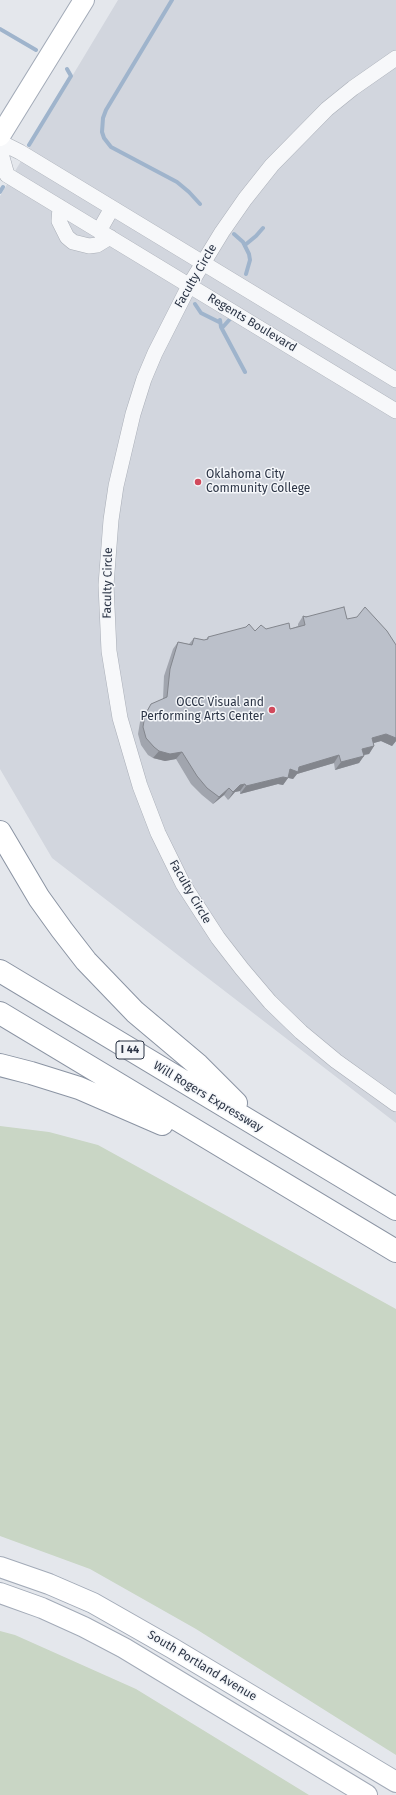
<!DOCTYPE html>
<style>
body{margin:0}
canvas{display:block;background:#e4e7ec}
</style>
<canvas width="396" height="1795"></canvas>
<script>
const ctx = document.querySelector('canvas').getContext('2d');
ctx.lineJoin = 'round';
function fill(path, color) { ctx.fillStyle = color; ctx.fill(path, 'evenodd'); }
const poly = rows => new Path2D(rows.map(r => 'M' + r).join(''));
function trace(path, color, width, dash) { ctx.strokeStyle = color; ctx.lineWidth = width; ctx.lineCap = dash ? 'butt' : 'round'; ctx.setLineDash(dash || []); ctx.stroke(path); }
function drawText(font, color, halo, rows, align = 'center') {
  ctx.font = font + ' "Fira Sans",sans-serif'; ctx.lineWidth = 3; ctx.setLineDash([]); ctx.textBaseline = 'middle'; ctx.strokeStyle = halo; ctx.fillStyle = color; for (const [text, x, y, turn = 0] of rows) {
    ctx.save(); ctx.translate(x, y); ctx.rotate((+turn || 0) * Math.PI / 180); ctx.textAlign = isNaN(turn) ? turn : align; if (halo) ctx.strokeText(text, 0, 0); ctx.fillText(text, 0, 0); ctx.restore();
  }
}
fill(poly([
 [118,0,396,0,396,1123,52,858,0,769,0,196]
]), '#d2d6de');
fill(poly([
 [0,1126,49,1132,98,1145,396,1309,396,1755,196,1629,90,1569,0,1536],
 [0,1631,15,1635,136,1689,309,1795,0,1795]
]), '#c9d6c5');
trace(poly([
 [172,0,106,110,103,118,102,132,104,138,111,147,177,182,189,192,200,204],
 [0,29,36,50],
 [29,145,71,76,67,69],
 [0,192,3,187],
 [234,234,243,242,249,254,250,260,246,274],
 [245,245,256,236,263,228],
 [195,304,201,313,219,322],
 [220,320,221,327,245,372],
 [222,328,230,319]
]), '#9fb4cc', 4);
const minor = poly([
 [396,58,353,88,327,109,272,165,245,199,222,232,189,286,155,353,144,379,133,414,116,486,111,520,106,585,109,651,120,718,140,786,158,833,183,884,218,938,242,969,270,1002,301,1032,336,1061,396,1104],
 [0,142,20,152,396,380],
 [0,150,7,175,396,411],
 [60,207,59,221,67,237,73,242,89,246,97,245,110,237],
 [99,231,112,208]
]);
const major = poly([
 [0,136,84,0],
 [0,1567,49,1584,93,1603,172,1648,396,1782],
 [0,1593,42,1608,84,1627,124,1648,367,1795]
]);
const highway = poly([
 [0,832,39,898,62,930,86,961,135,1012,198,1065,236,1103],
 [0,971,396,1209],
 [0,1013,396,1251],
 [0,1065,31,1073,79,1088,162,1124]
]);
trace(minor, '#a9aeb7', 16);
trace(major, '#a3abb8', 22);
trace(highway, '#8b94a3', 24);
trace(minor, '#f7f8fa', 15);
trace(major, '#fff', 20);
trace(highway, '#fff', 22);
fill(poly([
 [303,616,347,619,396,645,396,741,392,746,381,741,373,743,374,746,369,754,364,755,359,763,335,770,334,763,297,774,293,779,288,778,283,785,278,784,240,794,240,791,235,792,228,800,224,795,213,804,202,795,191,784,176,759,165,761,153,758,148,755,141,745,138,734,140,722,151,704,163,699,164,676,173,649,178,642,189,644,194,638,204,640,206,640,208,637,266,629,290,629,298,626,298,624]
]), '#a1a5ae');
fill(poly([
 [386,734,396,738,396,741,392,746,381,741,367,745,372,738],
 [374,746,369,754,357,756,362,749],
 [159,751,182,752,176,759,165,761,153,758],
 [339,755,334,763,297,774,293,779,285,777,290,769],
 [364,756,359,763,335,770,341,762],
 [283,777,288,778,283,785,278,784,240,794,246,786],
 [245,784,240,791,235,792,228,800,233,792,240,785],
 [229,788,224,795,213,804,219,797]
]), '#83868d');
const building = poly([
 [344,607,347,619,357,617,365,607,387,631,396,645,396,738,386,734,372,738,374,746,362,749,364,756,341,762,339,755,299,767,298,772,290,769,288,778,283,777,246,786,245,784,240,785,233,792,229,788,219,797,207,788,197,776,182,752,170,754,159,751,154,747,146,738,143,727,145,715,151,704,167,697,170,669,178,642,192,645,194,638,204,640,208,639,208,637,246,627,249,624,255,631,261,625,266,629,289,623,290,629,305,625,303,616,306,617,344,607]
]);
fill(building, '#bbc0ca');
trace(building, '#83868d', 1);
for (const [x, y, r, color] of [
 [198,482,4,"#d1495b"],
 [272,710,4,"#d1495b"]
]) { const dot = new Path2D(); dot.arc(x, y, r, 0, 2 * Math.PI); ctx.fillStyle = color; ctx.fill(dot); trace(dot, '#f4f6f9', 1.5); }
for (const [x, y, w] of [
 [130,1050,28]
]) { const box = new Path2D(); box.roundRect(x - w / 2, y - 9, w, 18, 3); ctx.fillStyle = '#f4f6f9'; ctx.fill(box); trace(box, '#2b3445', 1); }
drawText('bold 11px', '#2b3445', null, [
 ["I 44",130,1050]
]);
drawText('12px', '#2b3445', '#f4f6f9', [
 ["Faculty Circle",196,276,-60],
 ["Regents Boulevard",252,323,31],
 ["Faculty Circle",108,583,-89],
 ["Faculty Circle",190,892,60],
 ["Will Rogers Expressway",208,1097,31],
 ["South Portland Avenue",202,1666,31]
]);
drawText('12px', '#2b3445', '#f4f6f9', [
 ["Oklahoma City",206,475],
 ["Community College",206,489],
 ["OCCC Visual and",264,703,"right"],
 ["Performing Arts Center",264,717,"right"]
], 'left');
</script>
